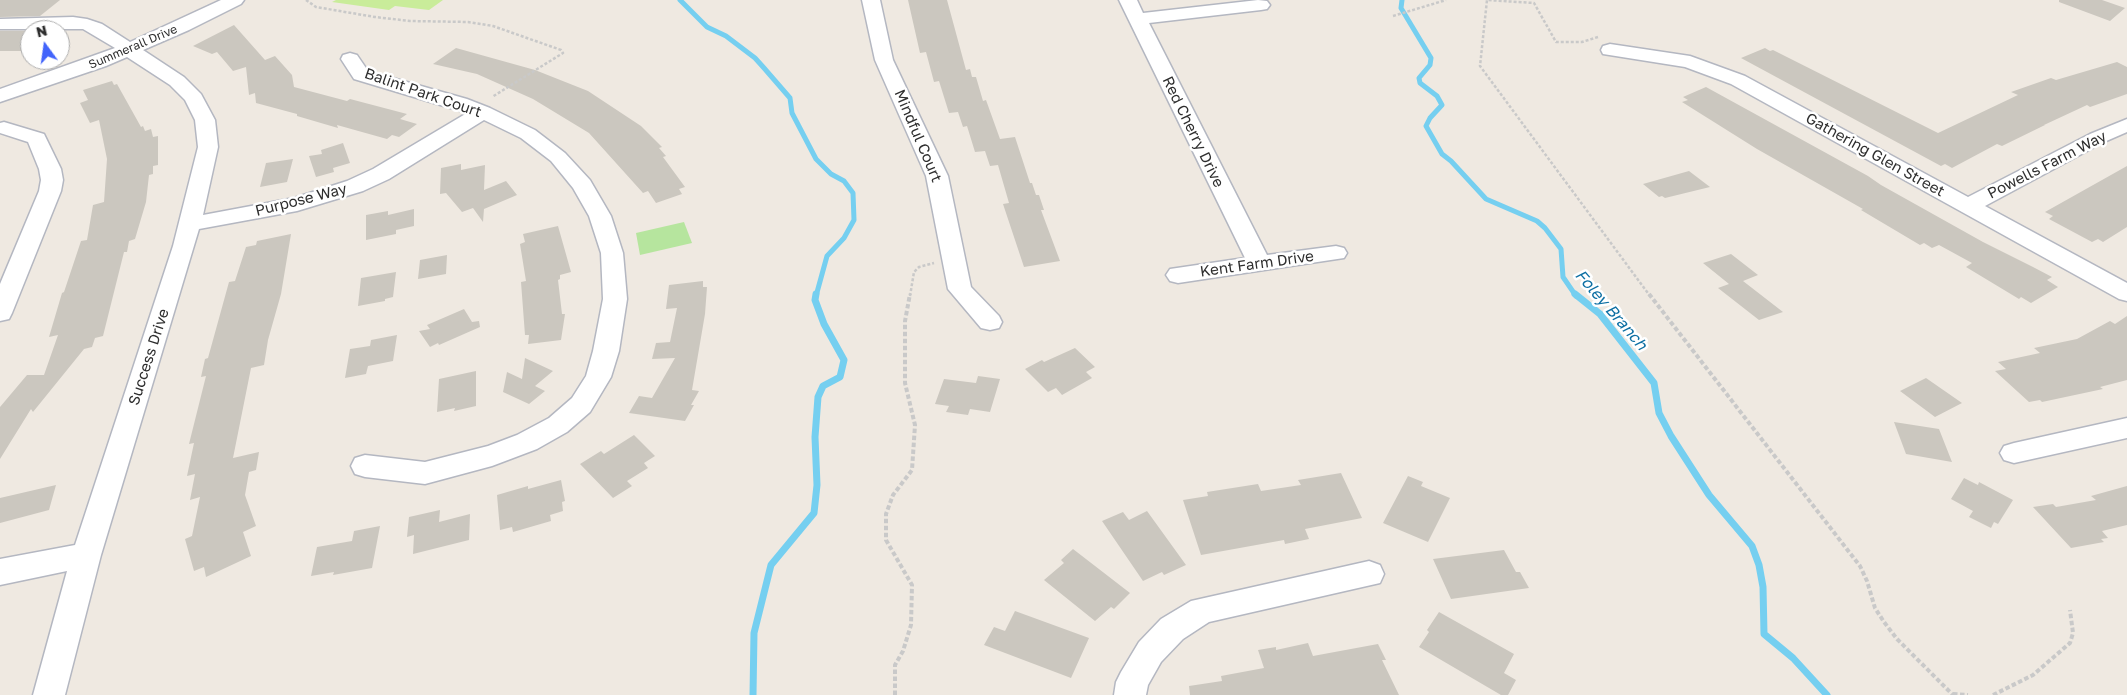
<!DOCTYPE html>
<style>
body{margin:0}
#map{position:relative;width:2127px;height:695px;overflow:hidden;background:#efe9e1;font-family:"Golos Text",sans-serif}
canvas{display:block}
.north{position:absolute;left:20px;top:20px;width:50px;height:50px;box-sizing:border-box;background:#fff;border:1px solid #ababab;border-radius:50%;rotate:346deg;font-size:14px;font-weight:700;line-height:20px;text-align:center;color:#2e2e2e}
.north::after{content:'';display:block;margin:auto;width:18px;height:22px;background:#4264fb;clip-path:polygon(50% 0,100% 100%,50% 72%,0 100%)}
</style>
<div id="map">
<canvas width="2127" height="695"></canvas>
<div class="north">N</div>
</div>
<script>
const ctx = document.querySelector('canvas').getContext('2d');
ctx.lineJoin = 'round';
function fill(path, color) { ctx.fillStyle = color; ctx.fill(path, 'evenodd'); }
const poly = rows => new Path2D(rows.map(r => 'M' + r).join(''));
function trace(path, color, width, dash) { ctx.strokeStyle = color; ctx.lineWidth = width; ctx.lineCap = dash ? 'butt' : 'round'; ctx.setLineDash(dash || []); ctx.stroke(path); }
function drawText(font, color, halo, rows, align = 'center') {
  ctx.font = font + ' "Golos Text",sans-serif'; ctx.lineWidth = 5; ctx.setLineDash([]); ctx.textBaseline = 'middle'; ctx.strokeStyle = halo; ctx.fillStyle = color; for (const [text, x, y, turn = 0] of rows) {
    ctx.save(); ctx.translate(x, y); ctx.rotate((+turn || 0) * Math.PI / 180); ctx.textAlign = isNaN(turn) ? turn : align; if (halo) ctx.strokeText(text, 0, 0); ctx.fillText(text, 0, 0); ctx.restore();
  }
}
fill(poly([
 [684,222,692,243,640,255,636,233]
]), '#b6e59e');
fill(poly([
 [336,0,443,0,429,10,395,6,389,10,332,2]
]), '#c9ec9a');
trace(poly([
 [680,0,707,27,726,36,755,58,764,68,790,98,792,113,816,159,831,174,844,181,853,193,854,220,844,238,827,256,816,296],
 [1402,0,1401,8,1431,58,1430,65,1419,78,1420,83,1437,96,1442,105,1430,118,1426,126,1442,154,1451,161,1486,199,1537,221,1545,228,1561,249,1563,277,1576,296]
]), '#75cff0', 5);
trace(poly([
 [1575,294,1600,314,1654,383,1659,413,1671,436,1709,495,1752,546,1759,565,1763,587,1764,634,1793,658,1827,695],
 [753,695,754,633,771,565,814,513,817,485,815,437,818,397,823,386,840,377,844,360,824,324,815,300,816,294]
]), '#75cff0', 7);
fill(poly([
 [0,0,60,0,40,16,0,17],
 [908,0,947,0,966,70,970,69,972,77,976,77,983,101,986,100,1000,139,1015,137,1030,183,1032,183,1036,195,1039,195,1044,210,1041,210,1060,261,1024,267,1003,204,1009,203,998,165,990,166,985,151,975,152,967,126,963,127,958,112,949,113,939,81,934,82,926,52,920,53],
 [2059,0,2102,0,2125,8,2110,21,2059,2],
 [234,25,265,60,275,56,292,75,294,87,347,101,350,99,407,114,400,119,417,124,399,137,392,135,387,139,337,125,338,128,297,116,297,114,256,103,255,93,249,95,246,67,233,71,217,52,212,54,193,46],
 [0,31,30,31,30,51,0,51],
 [456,48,535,70,588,91,641,126,662,147,659,148,666,156,663,157,685,187,679,189,682,194,656,203,648,191,643,193,589,133,533,99,477,74,433,64],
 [1765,48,1770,51,1773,50,1938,133,2018,95,2011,92,2051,78,2056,80,2117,62,2127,67,2127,94,2090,107,2087,105,2044,125,2045,125,2002,146,1997,144,1952,168,1945,164,1941,166,1741,58],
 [112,81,114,85,117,84,141,127,143,126,145,131,151,129,153,137,158,136,158,165,153,166,153,174,149,175,146,202,135,239,129,241,127,252,124,252,103,336,95,338,92,347,84,349,33,412,31,409,0,459,0,407,27,375,44,375,58,335,49,337,62,293,64,292,81,241,87,240,93,205,104,202,107,159,99,120,90,123,80,103,88,100,83,90],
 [1706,87,1868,176,1881,185,1983,242,2033,267,2052,277,2047,280,2058,287,2031,303,2021,297,2019,299,1966,267,1972,263,1939,245,1932,248,1924,243,1920,245,1861,210,1863,209,1757,149,1682,102,1688,100,1683,97],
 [343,143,350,163,333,168,334,172,316,177,309,156,322,154,321,150],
 [293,159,287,182,260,187,266,163],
 [461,164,461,170,485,165,484,190,506,181,517,195,484,209,483,222,473,208,462,212,446,193,440,194,441,168],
 [2127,166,2127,227,2103,242,2098,239,2092,242,2049,219,2053,216,2045,212],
 [1689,171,1710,187,1665,198,1662,196,1659,197,1643,184],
 [414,209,414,226,396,230,396,234,366,240,366,215,388,211,388,215],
 [558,226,571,272,560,275,560,279,558,280,562,314,565,314,561,340,528,344,529,335,525,335,521,282,526,281,520,244,525,242,523,234],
 [291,234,281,294,268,340,264,365,251,368,233,458,259,452,256,470,249,472,245,495,256,526,243,532,251,556,206,577,204,567,194,571,185,539,192,536,200,497,190,500,195,474,187,476,194,443,189,444,206,376,201,377,205,359,208,358,229,282,235,281,246,247,256,245,257,241],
 [1731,254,1758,275,1743,281,1783,312,1759,320,1718,288,1729,284,1703,263],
 [447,255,446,274,418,279,420,260],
 [396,272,393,297,385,299,385,301,358,306,361,278],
 [703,281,703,287,707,287,705,314,692,390,699,391,691,405,694,405,685,421,629,413,639,396,652,398,675,358,652,359,656,343,670,342,677,308,666,309,669,285],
 [464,309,472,322,479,321,480,327,439,345,438,343,430,347,419,331,430,329,427,325],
 [2127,316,2127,380,2100,387,2103,389,2042,402,2040,400,2029,402,1995,371,2006,369,1998,362,2040,353,2034,348,2077,339,2110,321,2115,324],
 [397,335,393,361,368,366,366,374,345,378,350,349,370,346,371,340],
 [1075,348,1095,367,1086,372,1092,378,1062,395,1056,388,1048,392,1025,369,1042,360,1044,362],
 [525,358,553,371,535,386,545,391,529,404,503,392,507,372,522,379],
 [476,371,476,406,454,411,455,408,437,412,439,379],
 [978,376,1000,379,990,412,970,409,968,415,946,412,949,406,935,404,944,379,976,383],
 [1926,378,1962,403,1935,417,1900,391],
 [1894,422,1939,429,1952,462,1906,454],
 [634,435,655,456,644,463,648,468,627,481,632,486,613,498,580,464,601,451,604,454],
 [1341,473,1362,518,1305,529,1309,539,1285,544,1284,540,1201,555,1183,500,1208,496,1207,492,1258,484,1261,491,1301,485,1298,480],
 [1408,476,1423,482,1421,486,1450,498,1428,542,1383,523],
 [1964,478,1978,485,1979,482,2013,500,1998,524,1994,522,1991,528,1969,517,1973,511,1951,499],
 [561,480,565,501,562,502,563,511,550,515,551,521,513,532,512,527,500,530,497,495,528,486,528,489],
 [56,485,49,510,0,523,0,498],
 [2127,486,2127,525,2102,531,2108,538,2101,539,2104,542,2071,548,2033,507,2053,504,2056,507,2096,500,2091,496],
 [440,510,439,522,470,514,469,540,413,554,414,535,407,537,409,517],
 [1147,511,1186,565,1164,575,1162,572,1143,581,1102,521,1123,512,1129,520],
 [380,526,372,568,333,575,334,572,311,576,317,547,352,541,354,531],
 [1073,549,1130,593,1114,609,1111,607,1095,621,1044,580,1064,563,1061,560],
 [1504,550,1516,572,1520,572,1529,588,1451,599,1433,559],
 [1015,611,1089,638,1071,678,984,645,994,627,1005,631],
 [1439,612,1514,654,1504,673,1516,680,1508,695,1501,695,1419,647,1429,632,1427,630],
 [1308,643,1313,656,1378,644,1386,660,1382,660,1399,695,1190,695,1189,686,1222,681,1221,676,1264,668,1258,650,1276,647,1276,650]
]), '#cbc7bf');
const minor = poly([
 [221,0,244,0,241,4,189,30,143,50,184,77,201,94,215,120,218,147,203,215,294,198,347,181,373,169,467,113,354,79,341,59,343,55,350,53,357,55,368,71,467,99,490,108,535,130,565,153,590,180,611,216,623,253,627,299,619,351,611,377,590,412,567,432,537,449,492,466,425,484,365,477,355,474,351,466,355,458,365,455,425,462,488,446,517,435,549,418,572,398,586,376,593,351,603,299,601,253,589,216,573,188,551,161,521,138,484,120,389,179,363,191,297,211,199,229,101,555,65,695,33,695,67,571,0,585,0,559,75,545,173,246,198,147,195,120,185,100,170,85,127,57,106,66,0,102,0,89,115,48,83,29,0,29,0,19,73,17,87,19,102,24,130,42,221,0],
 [862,0,880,0,893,60,948,176,971,287,999,316,1002,322,999,328,990,330,981,328,948,289,926,176,875,60,862,0],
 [1119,0,1137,0,1143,13,1258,0,1267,1,1270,5,1267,9,1261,10,1149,23,1267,255,1336,246,1344,248,1347,253,1344,258,1178,283,1170,281,1166,275,1170,269,1245,258,1119,0],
 [1610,44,1690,56,1745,76,1968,197,2090,134,2127,119,2127,132,2104,142,1985,206,2127,283,2127,301,2119,299,1731,84,1685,67,1603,54,1601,50,1603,46,1610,44],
 [4,122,44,134,61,169,63,180,61,191,12,313,9,319,0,321,0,284,39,191,41,180,39,169,28,142,0,133,0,123,4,122],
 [2127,418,2127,438,2014,463,2004,460,2000,453,2004,446,2014,443,2127,418],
 [1369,561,1380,565,1384,574,1380,583,1209,622,1183,639,1161,662,1148,685,1146,695,1114,695,1116,682,1121,672,1139,642,1161,619,1191,601,1369,561]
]);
trace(minor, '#b4b7c1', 3);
trace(poly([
 [306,0,316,7,375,17,410,21,468,22,493,26,561,50,563,53,492,97],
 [1393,16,1446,0],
 [1598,37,1582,42,1556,42,1534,3,1487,0,1480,66,1650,296],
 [910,296,914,272,919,267,934,263]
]), '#c9c9c9', 2.5, [3, 2]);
trace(poly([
 [1649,294,1860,566,1867,581,1875,608,1884,622,1897,639,1953,695],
 [1953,694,1968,695],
 [895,695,895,665,903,651,911,625,912,585,886,540,886,514,893,495,912,470,915,425,905,383,905,321,910,294],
 [1993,695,2033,675,2070,643,2073,633,2070,610]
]), '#c9c9c9', 4, [4.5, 2.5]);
fill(minor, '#fff');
drawText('12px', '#2e2e2e', '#fff', [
 ["Summerall Drive",133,47,-23]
]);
drawText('15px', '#2e2e2e', '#fff', [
 ["Balint Park Court",423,93,19],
 ["Red Cherry Drive",1193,132,64],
 ["Mindful Court",918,136,67],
 ["Gathering Glen Street",1875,155,29],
 ["Powells Farm Way",2047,165,-27],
 ["Purpose Way",301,200,-14],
 ["Kent Farm Drive",1257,264,-8],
 ["Success Drive",149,357,-72]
]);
drawText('italic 16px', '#0d6fa3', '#fff', [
 ["Foley Branch",1611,310,49]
]);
</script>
